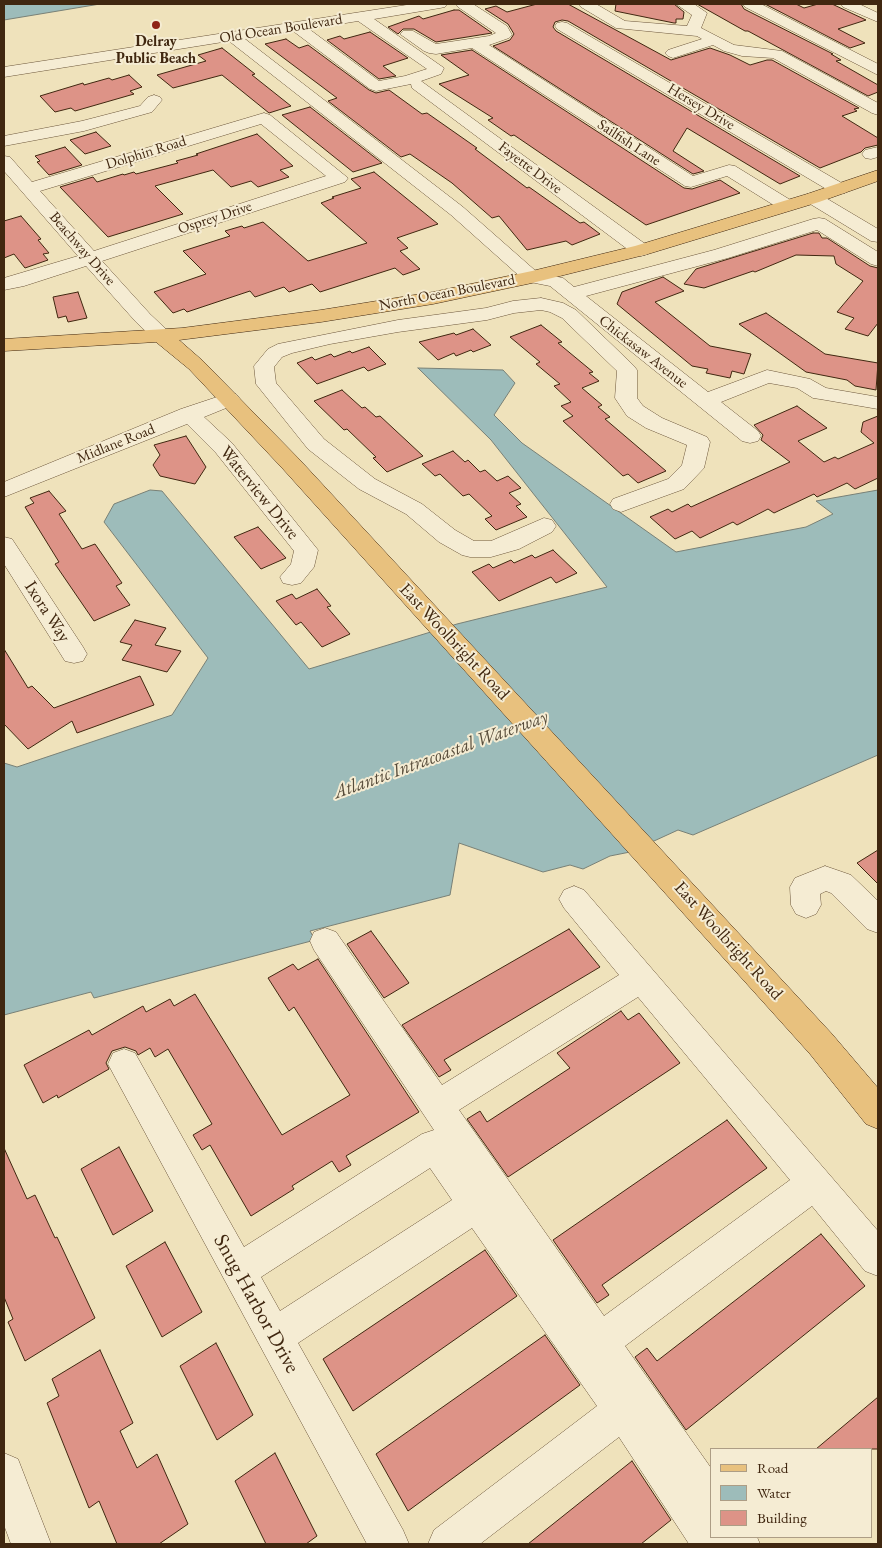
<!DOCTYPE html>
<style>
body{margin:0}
#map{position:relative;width:882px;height:1548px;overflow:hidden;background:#efe2bb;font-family:"EB Garamond",serif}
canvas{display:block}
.frame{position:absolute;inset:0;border:5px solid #402710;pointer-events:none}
.legend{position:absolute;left:710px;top:1448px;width:162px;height:90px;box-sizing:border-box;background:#f5ecd3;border:1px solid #ad9d85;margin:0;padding:6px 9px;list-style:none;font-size:15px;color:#402710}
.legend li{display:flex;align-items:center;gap:10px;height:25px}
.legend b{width:25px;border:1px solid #ad9d85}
</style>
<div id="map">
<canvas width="882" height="1548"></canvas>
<div class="frame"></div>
<ul class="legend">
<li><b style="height:6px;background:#e8c17e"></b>Road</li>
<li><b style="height:14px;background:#9dbcba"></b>Water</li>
<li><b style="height:14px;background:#dd9387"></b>Building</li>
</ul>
</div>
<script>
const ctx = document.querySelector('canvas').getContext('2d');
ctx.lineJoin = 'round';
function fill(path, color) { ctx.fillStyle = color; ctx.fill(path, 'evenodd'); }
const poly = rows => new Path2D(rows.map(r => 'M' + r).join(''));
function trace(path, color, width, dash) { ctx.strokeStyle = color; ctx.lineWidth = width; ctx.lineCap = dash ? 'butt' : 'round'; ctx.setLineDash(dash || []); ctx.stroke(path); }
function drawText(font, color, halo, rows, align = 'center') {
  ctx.font = font + ' "EB Garamond",serif'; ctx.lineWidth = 4; ctx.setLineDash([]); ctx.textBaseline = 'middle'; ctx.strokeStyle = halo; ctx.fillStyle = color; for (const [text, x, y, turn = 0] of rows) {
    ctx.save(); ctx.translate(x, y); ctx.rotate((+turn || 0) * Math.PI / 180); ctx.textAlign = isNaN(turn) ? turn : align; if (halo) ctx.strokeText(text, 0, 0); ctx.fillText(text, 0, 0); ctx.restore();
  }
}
const water = poly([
 [4,4,100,4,4,20,4,4],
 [418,368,503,370,515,383,494,415,522,443,676,552,806,527,833,514,816,501,878,490,878,755,693,835,678,830,630,852,610,856,583,869,570,865,543,872,459,843,450,895,310,931,315,940,94,998,91,992,4,1015,4,763,17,767,172,715,208,658,104,522,114,504,150,490,162,491,309,669,457,624,607,587,491,440,418,368]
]);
fill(water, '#9dbcba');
trace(water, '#788076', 1);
const building = poly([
 [537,4,568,4,671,60,710,48,730,55,750,65,767,60,772,60,859,108,854,109,857,111,842,116,878,138,878,145,865,148,861,152,820,168,568,21,562,20,555,22,553,27,556,31,800,176,780,184,687,128,673,151,704,171,693,174,493,46,510,40,514,34,508,24,485,9,496,6,507,12,537,4],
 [616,4,674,4,684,12,683,19,676,19,676,23,674,23,615,11,616,4],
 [697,4,741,4,744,9,833,54,831,54,841,60,836,61,878,85,878,92,868,96,748,31,745,31,697,4],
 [765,4,796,4,804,8,818,4,832,4,866,20,838,29,865,43,850,48,765,4],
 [454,10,459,10,492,33,436,42,414,29,403,29,398,34,388,27,419,16,423,19,454,10],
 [370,32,408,58,383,66,396,76,379,79,327,40,340,36,344,39,370,32],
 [286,39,299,48,308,45,369,90,376,93,389,90,422,114,427,113,477,148,475,149,527,188,529,187,580,223,584,222,600,234,572,245,566,241,527,250,499,216,492,218,452,183,410,154,401,157,328,101,337,98,265,44,286,39],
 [222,48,255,74,252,75,291,106,269,113,222,75,173,88,157,75,206,61,198,55,222,48],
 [472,50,684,188,692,189,720,180,740,193,646,225,514,135,511,136,488,120,493,118,439,84,469,75,441,55,472,50],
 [129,75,142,87,130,91,134,94,75,111,71,108,55,112,40,96,83,83,84,85,109,78,112,80,129,75],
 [310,107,382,163,353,172,282,115,310,107],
 [96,132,111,146,85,154,70,140,96,132],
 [257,134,293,166,280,170,289,177,258,187,251,181,231,187,213,170,155,186,183,214,108,237,60,187,93,177,97,182,123,174,124,175,134,172,136,174,178,163,176,161,198,155,196,154,257,134],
 [65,147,82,165,49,175,37,162,40,161,35,156,65,147],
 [374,172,438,224,397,238,408,248,400,251,420,269,403,275,395,268,320,292,312,284,289,292,284,287,255,297,250,291,187,312,184,309,173,313,154,292,206,274,183,251,230,236,225,231,242,226,244,228,263,222,308,261,367,243,321,203,334,198,332,197,361,188,351,179,374,172],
 [21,216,41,239,38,240,49,253,43,254,48,260,25,268,14,254,4,258,4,221,21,216],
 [813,233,819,233,822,238,827,238,870,266,878,268,878,323,868,336,845,329,854,318,837,312,863,281,836,264,834,256,796,255,755,272,753,271,704,288,684,284,696,269,813,233],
 [663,277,684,291,655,302,710,346,751,354,744,374,732,371,730,378,706,373,708,369,692,366,617,304,622,292,663,277],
 [78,292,87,318,68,322,66,316,58,318,53,297,78,292],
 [766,313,825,354,878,363,876,390,855,386,847,380,806,372,739,324,766,313],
 [541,325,562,342,558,343,593,372,589,373,599,381,582,388,602,405,598,407,610,417,605,419,666,471,638,483,628,474,623,476,563,421,573,416,561,406,571,402,554,386,560,384,536,364,540,362,510,337,541,325],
 [473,329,491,345,473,352,471,350,456,356,454,353,438,360,419,342,454,333,456,335,473,329],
 [369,347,386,364,368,371,364,367,317,384,297,363,312,357,315,360,331,354,334,357,350,351,352,353,369,347],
 [342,390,362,408,365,407,376,417,380,416,423,456,387,472,373,458,376,457,347,429,344,430,314,401,342,390],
 [797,406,827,428,798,441,824,462,835,457,838,459,874,443,861,432,863,422,878,416,878,478,855,489,847,483,817,497,814,494,774,513,768,509,737,525,733,522,700,538,692,531,675,539,650,517,668,509,672,512,688,504,691,507,790,462,761,440,763,435,754,425,797,406],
 [186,436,206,467,195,484,160,476,153,465,160,455,154,445,186,436],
 [453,451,465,462,468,460,480,472,485,470,497,481,508,476,521,488,509,493,521,504,516,506,527,517,496,530,485,519,492,516,469,494,463,496,440,474,435,476,422,464,453,451],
 [49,491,66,511,59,514,82,549,95,544,122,583,116,586,130,605,94,621,55,564,59,562,25,507,34,503,30,498,49,491],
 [258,527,286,558,261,569,234,537,258,527],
 [553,550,577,573,556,583,551,577,499,601,472,572,489,564,493,568,511,560,514,563,532,555,535,558,553,550],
 [317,589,331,606,327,607,350,634,322,647,301,622,296,625,276,601,292,594,296,599,317,589],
 [135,620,166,628,155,645,181,651,167,672,122,660,132,645,120,642,135,620],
 [4,649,28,688,32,686,54,708,140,676,154,705,77,733,72,721,28,749,4,724,4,649],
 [878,850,878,884,857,863,878,850],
 [569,929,600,967,444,1060,451,1070,439,1077,402,1025,569,929],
 [371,931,409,983,384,998,347,944,371,931],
 [318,959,419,1112,346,1156,351,1165,339,1172,332,1161,292,1186,294,1189,251,1216,210,1145,202,1150,193,1135,212,1124,168,1049,155,1057,150,1048,138,1055,136,1051,125,1047,112,1051,106,1063,109,1069,58,1098,57,1095,43,1103,24,1065,89,1030,92,1035,143,1006,146,1012,170,999,174,1006,195,994,282,1135,350,1095,294,1007,289,1011,268,978,293,964,298,970,318,959],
 [621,1011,628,1020,639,1013,680,1063,508,1177,467,1119,480,1111,487,1122,570,1068,557,1053,621,1011],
 [727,1120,767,1168,602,1285,609,1295,597,1303,553,1240,727,1120],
 [119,1147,153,1211,113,1235,81,1169,119,1147],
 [4,1148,27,1199,35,1195,55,1238,57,1237,95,1318,25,1361,8,1322,13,1319,4,1297,4,1148],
 [821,1234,865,1286,686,1430,635,1357,647,1348,657,1361,821,1234],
 [165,1242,202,1312,162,1337,126,1266,165,1242],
 [485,1250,517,1296,353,1411,323,1359,485,1250],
 [545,1335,580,1385,408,1511,376,1454,545,1335],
 [216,1343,253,1415,217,1440,180,1366,216,1343],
 [100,1350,133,1423,120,1431,137,1468,157,1454,188,1524,159,1544,117,1544,99,1501,89,1508,47,1403,59,1396,52,1379,100,1350],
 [878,1397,878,1449,816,1449,878,1397],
 [275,1453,317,1536,306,1544,266,1544,235,1481,275,1453],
 [632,1461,671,1520,641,1544,528,1544,632,1461]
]);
fill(building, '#dd9387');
trace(building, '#402710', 1);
const minor = poly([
 [413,4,447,4,445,7,440,8,374,19,444,68,441,74,421,81,648,246,650,250,648,254,641,256,634,254,412,88,411,84,376,91,370,89,293,31,245,39,463,207,538,273,563,278,574,287,714,250,813,219,819,218,825,219,878,252,878,266,871,264,817,230,728,258,586,296,708,392,767,370,810,379,826,388,878,397,878,409,820,399,813,398,797,388,769,383,721,402,758,431,761,436,758,441,750,443,742,441,550,286,525,281,451,215,229,41,4,77,4,67,413,4],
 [358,21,427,69,405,76,379,81,309,29,358,21],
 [456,4,473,4,507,26,512,35,509,38,489,45,693,176,729,165,735,166,792,201,795,205,792,209,786,210,780,209,727,176,691,187,685,186,472,48,436,54,429,53,424,51,400,34,403,31,413,31,436,44,489,36,496,33,458,7,456,4],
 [579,4,596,4,625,21,687,26,692,15,676,4,694,4,707,13,701,28,734,45,782,51,878,103,878,115,872,113,773,58,742,56,724,51,713,45,673,58,668,56,665,53,668,50,702,39,697,36,616,28,581,7,579,4],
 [743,4,761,4,878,64,878,75,745,7,743,4],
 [841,4,859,4,878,13,878,22,843,7,841,4],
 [562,22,567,23,845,185,848,189,845,193,839,194,833,193,557,29,555,26,557,23,562,22],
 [154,95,160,97,162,100,152,112,84,131,4,146,4,136,82,121,140,106,148,97,154,95],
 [264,113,270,115,348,178,345,182,102,261,150,314,169,332,172,336,169,340,162,342,155,340,136,322,86,266,24,286,4,290,4,278,78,256,4,171,4,156,10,157,32,182,264,113],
 [261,124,326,176,94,251,40,191,261,124],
 [878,147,878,157,871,159,865,158,862,154,865,150,878,147],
 [813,193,819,194,878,229,878,242,871,241,807,202,804,198,807,194,813,193],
 [541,298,563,303,576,310,634,366,637,370,637,398,643,406,662,418,707,437,710,442,704,468,684,489,629,509,621,512,613,509,610,504,613,499,668,479,682,465,687,445,646,428,627,416,615,398,617,371,562,318,550,312,541,310,514,313,487,320,398,332,330,344,292,353,282,357,274,367,276,383,324,439,375,479,422,504,455,530,474,541,491,541,544,518,552,520,556,526,552,532,519,549,491,557,470,557,462,555,439,542,406,514,359,489,308,449,256,384,254,366,268,349,278,344,398,320,486,308,513,301,541,298],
 [229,393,236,394,240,399,236,404,204,417,232,443,318,550,314,567,301,583,292,585,283,583,280,577,291,564,294,551,216,453,187,424,4,497,4,482,181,409,229,393],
 [4,537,12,539,83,647,87,654,83,661,74,663,65,661,4,564,4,537],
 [825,866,851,875,878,901,878,933,867,929,831,893,826,891,820,894,821,905,816,914,806,918,796,914,791,905,790,887,795,878,825,866],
 [574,886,584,890,878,1231,878,1276,865,1271,812,1206,625,1346,711,1468,711,1537,757,1537,760,1544,689,1544,619,1437,480,1544,428,1544,434,1530,597,1406,472,1228,298,1343,403,1530,409,1544,367,1544,108,1064,113,1053,124,1049,135,1053,244,1247,422,1134,434,1130,314,950,310,941,314,932,325,928,336,932,442,1085,619,975,564,908,559,899,564,890,574,886],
 [638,997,790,1180,604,1316,459,1110,638,997],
 [430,1168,452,1200,280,1311,261,1277,430,1168],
 [4,1453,18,1459,51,1544,11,1544,4,1525,4,1453]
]);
const major = poly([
 [878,170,878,181,819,202,648,254,532,283,433,304,321,322,179,340,203,361,299,459,832,1034,878,1088,878,1129,866,1124,810,1054,283,469,189,369,156,342,4,351,4,339,182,328,321,310,433,292,532,271,635,246,807,194,878,170]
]);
trace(minor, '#6c563b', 1);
trace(major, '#402710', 1);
fill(minor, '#f5ecd3');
fill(major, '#e8c17e');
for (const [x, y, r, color] of [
 [156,25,5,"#8f2418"]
]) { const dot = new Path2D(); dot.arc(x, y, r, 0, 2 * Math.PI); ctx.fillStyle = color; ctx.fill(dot); trace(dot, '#f5ecd3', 2); }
drawText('15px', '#402710', '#f5ecd3', [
 ["Old Ocean Boulevard",281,29,-9],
 ["Hersey Drive",701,107,31],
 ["Sailfish Lane",629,143,33],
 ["Dolphin Road",146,153,-17],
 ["Fayette Drive",530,168,37],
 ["Osprey Drive",215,218,-18],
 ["Beachway Drive",82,249,49],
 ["North Ocean Boulevard",447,293,-11],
 ["Chickasaw Avenue",643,352,38],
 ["Midlane Road",116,444,-22]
]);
drawText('bold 15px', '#402710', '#f5ecd3', [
 ["Delray",156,42],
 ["Public Beach",156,59]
]);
drawText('18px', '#402710', '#f5ecd3', [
 ["Waterview Drive",259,493,51],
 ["Ixora Way",47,612,57],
 ["East Woolbright Road",454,642,47],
 ["East Woolbright Road",728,941,48]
]);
drawText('italic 19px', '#574c3a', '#f5ecd3', [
 ["Atlantic Intracoastal Waterway",441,755,-20]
]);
drawText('21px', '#402710', '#f5ecd3', [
 ["Snug Harbor Drive",256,1304,61]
]);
</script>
